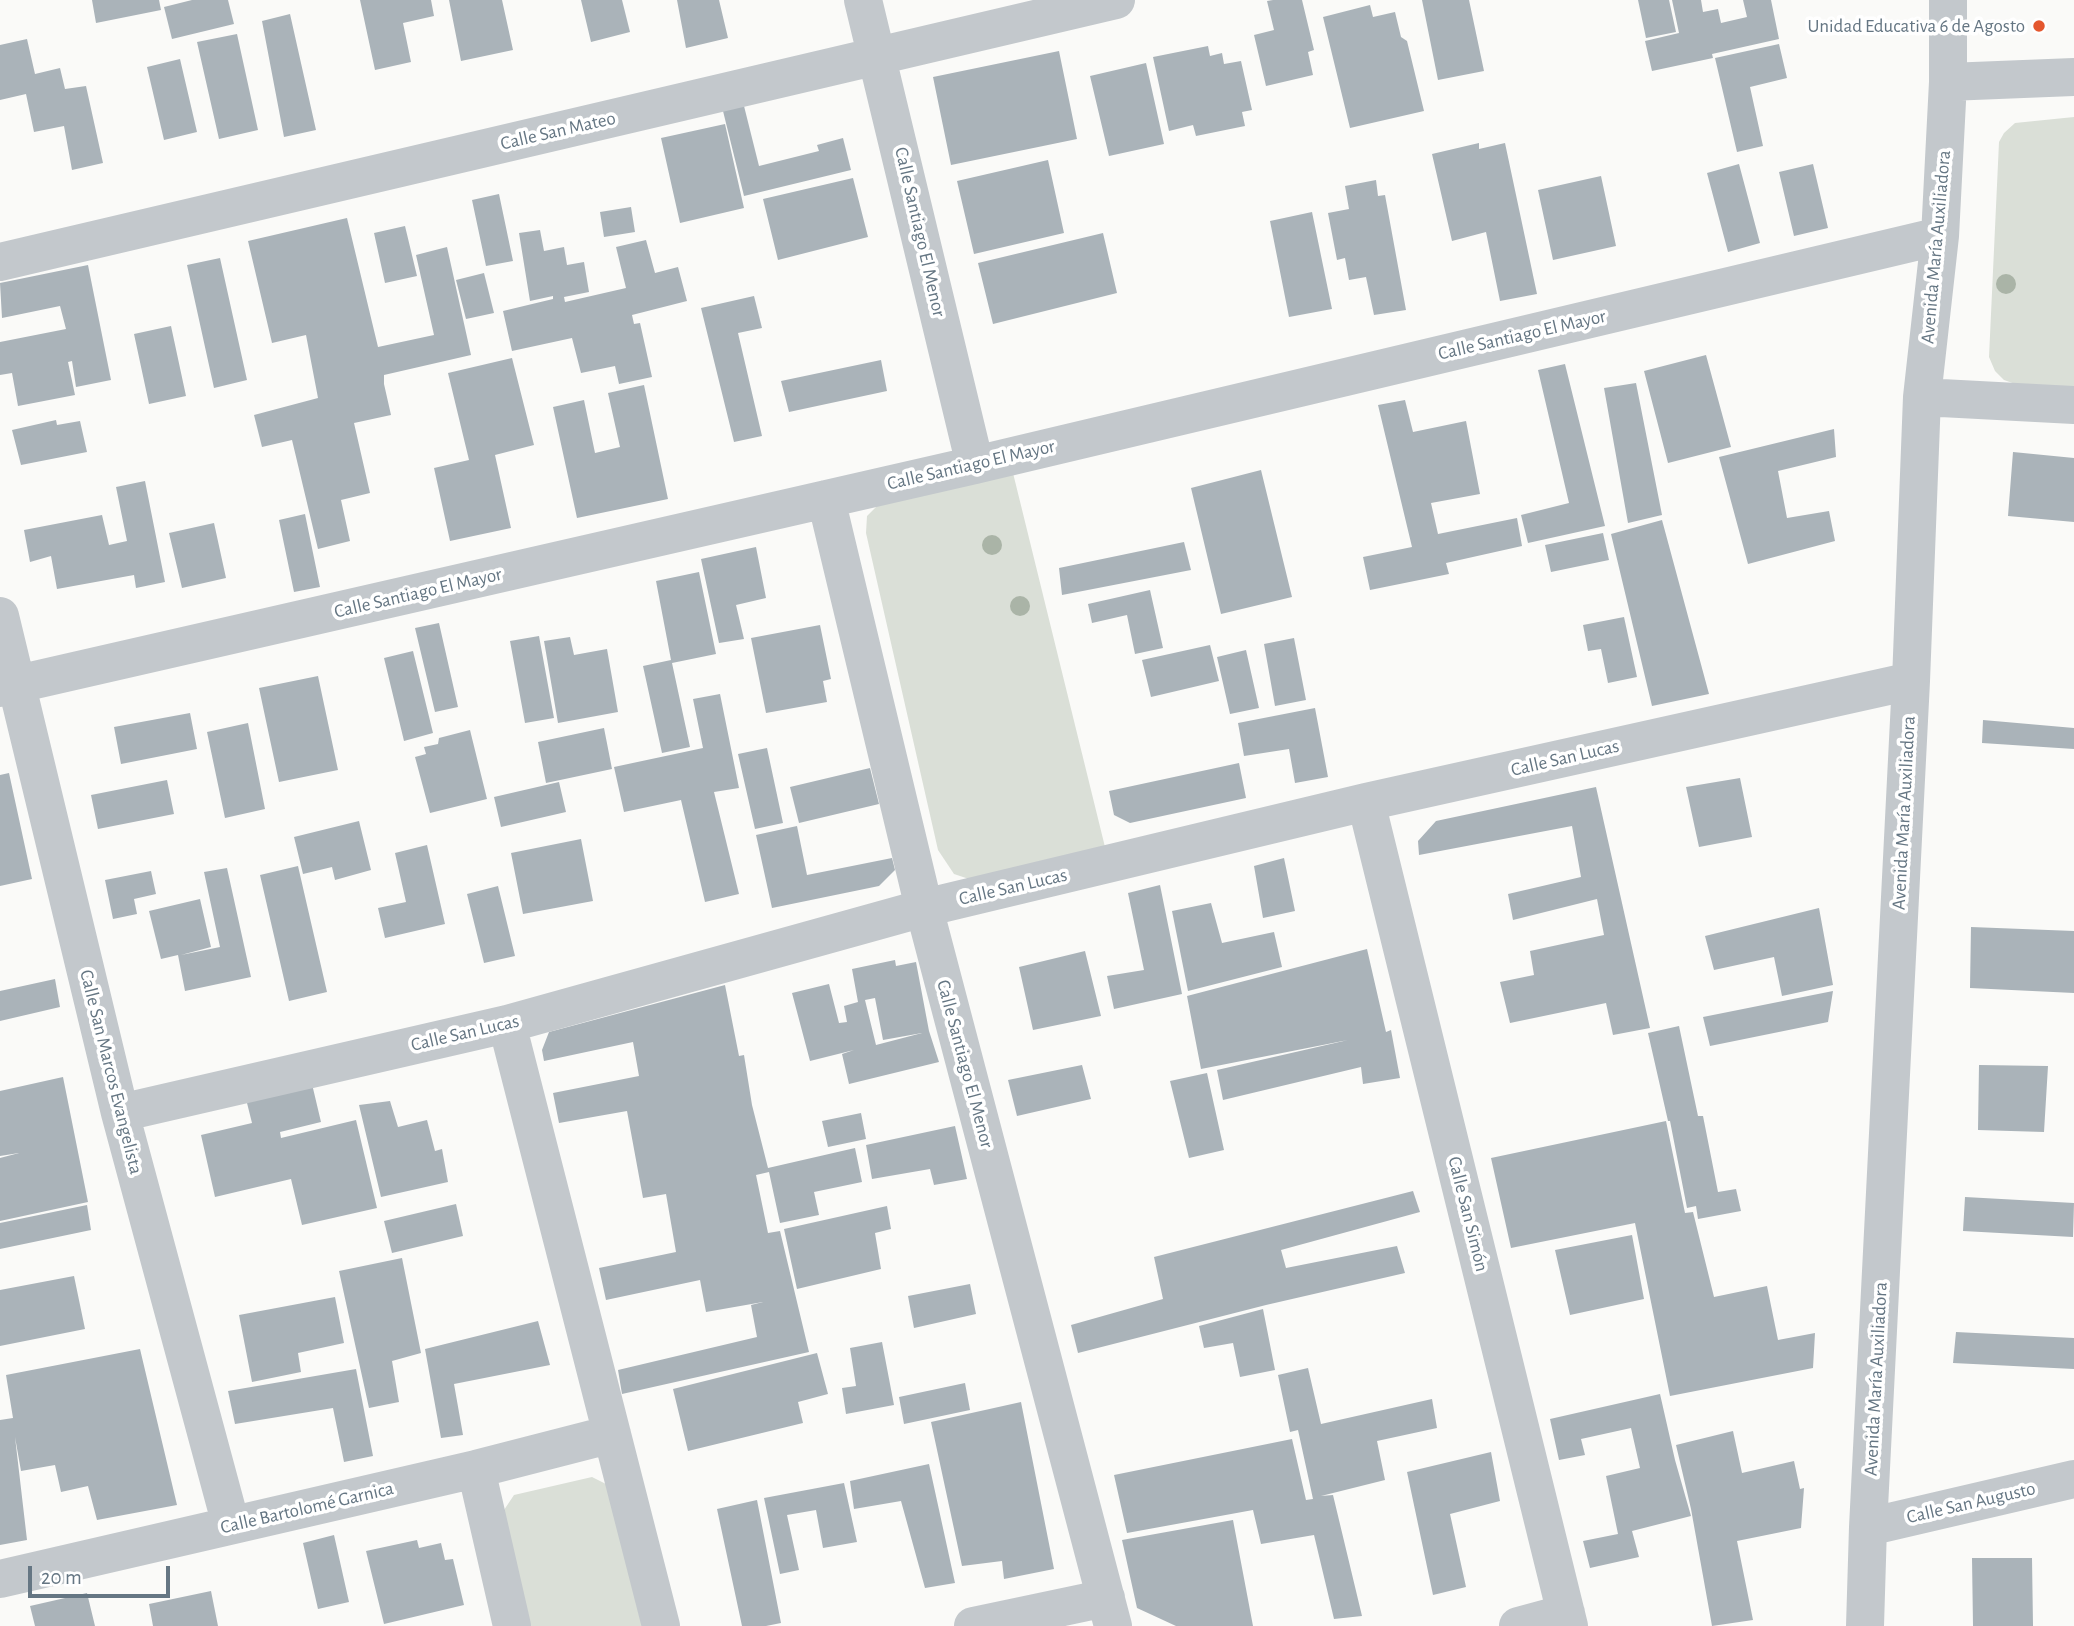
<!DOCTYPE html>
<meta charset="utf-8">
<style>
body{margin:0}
#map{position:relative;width:2074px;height:1626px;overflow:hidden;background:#fafaf8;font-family:"Alegreya Sans",sans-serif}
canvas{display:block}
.scale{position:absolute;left:28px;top:1566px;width:142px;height:32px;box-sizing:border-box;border:4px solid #657683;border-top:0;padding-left:9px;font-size:21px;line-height:24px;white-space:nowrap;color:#657683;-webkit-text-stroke:5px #fff;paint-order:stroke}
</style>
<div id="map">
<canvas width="2074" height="1626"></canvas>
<div class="scale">20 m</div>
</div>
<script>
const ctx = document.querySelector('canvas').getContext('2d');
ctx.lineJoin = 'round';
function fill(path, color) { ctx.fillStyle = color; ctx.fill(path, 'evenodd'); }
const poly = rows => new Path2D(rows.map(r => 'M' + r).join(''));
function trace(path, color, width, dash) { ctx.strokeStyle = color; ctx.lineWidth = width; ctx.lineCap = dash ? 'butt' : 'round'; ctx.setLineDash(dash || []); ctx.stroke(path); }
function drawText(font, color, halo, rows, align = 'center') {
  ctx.font = font + ' "Alegreya Sans",sans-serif'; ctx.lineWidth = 7; ctx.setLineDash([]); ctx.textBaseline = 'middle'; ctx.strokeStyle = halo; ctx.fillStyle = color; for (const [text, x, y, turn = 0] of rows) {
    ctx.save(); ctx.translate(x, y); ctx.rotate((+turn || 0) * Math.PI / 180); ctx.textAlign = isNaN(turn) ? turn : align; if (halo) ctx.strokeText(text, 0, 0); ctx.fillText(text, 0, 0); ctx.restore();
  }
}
fill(poly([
 [2074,117,2074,387,2021,386,2004,380,1995,371,1989,357,1999,142,2004,133,2015,123],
 [1013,473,1105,847,972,880,954,874,938,850,866,533,867,516,877,506],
 [592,1477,606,1484,642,1626,529,1626,504,1510,514,1495]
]), '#dadfd7');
fill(poly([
 [92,0,159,0,161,10,96,23],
 [192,0,228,0,234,24,172,39,164,7],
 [360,0,431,0,434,16,403,23,411,62,375,70],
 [449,0,502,0,513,50,461,61],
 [581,0,622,0,630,32,591,42],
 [677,0,719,0,728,38,686,48],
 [1273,0,1302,0,1314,50,1308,52,1313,75,1266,86,1254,35,1274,30,1267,1],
 [1422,0,1469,0,1484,71,1438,80],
 [1638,0,1669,0,1676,32,1646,38],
 [1672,0,1701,0,1703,12,1718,9,1721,23,1747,17,1743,0,1771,0,1779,39,1712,54,1713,58,1652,71,1645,41,1679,33],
 [1370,5,1373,17,1395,12,1401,37,1407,41,1424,111,1350,128,1323,17],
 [290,14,316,130,284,137,262,21],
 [237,34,258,130,219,139,197,42],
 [27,39,35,74,60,68,65,89,86,86,103,163,72,170,64,126,34,132,26,94,0,100,0,45],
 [1779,44,1787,78,1750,87,1763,146,1737,152,1715,58],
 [1208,46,1210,56,1222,53,1224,64,1241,61,1252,110,1242,112,1245,126,1196,136,1193,125,1169,131,1153,57],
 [1059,51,1077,139,951,165,933,77],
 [180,59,197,132,164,140,147,67],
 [1146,63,1164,144,1109,156,1090,76],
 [744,106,759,166,819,151,817,145,843,138,851,170,744,196,723,111],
 [725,124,744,208,680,223,661,138],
 [1479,143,1479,149,1505,143,1537,294,1500,301,1486,232,1452,241,1432,154],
 [1048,160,1064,233,974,254,957,181],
 [1739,164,1760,243,1728,252,1707,173],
 [1813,164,1828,228,1794,236,1779,172],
 [1601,176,1616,246,1553,260,1538,190],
 [853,178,868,237,778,260,763,199],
 [1376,180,1378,196,1385,195,1406,310,1374,315,1366,277,1349,280,1345,258,1337,260,1328,213,1349,209,1345,186],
 [499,194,513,261,486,266,472,200],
 [631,207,635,232,604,237,600,212],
 [1312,212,1332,309,1289,317,1270,221],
 [347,218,378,347,434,335,416,255,447,247,471,355,384,375,384,384,391,415,354,423,370,493,341,500,350,541,318,549,292,440,262,447,254,415,318,398,306,335,272,343,248,241],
 [405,226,417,276,385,283,374,233],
 [540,230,544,251,564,247,567,265,584,262,589,292,564,297,565,302,626,288,616,247,646,240,655,273,678,267,687,301,632,315,634,324,640,323,652,377,619,384,615,366,581,373,572,338,512,351,503,311,553,299,553,296,530,301,519,233],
 [1103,233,1117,293,993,324,978,263],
 [220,258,247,380,214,388,187,265],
 [88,265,111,380,76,387,72,361,68,362,75,395,18,406,12,373,0,375,0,342,66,329,60,306,2,318,0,283],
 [484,273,494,313,466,319,456,280],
 [754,296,762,328,738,333,762,436,734,442,701,308],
 [171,326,186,396,149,404,134,334],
 [1706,355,1731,447,1668,463,1644,371],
 [512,358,534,445,495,455,511,528,450,541,434,468,469,460,448,373],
 [881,360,887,391,789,412,781,381],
 [1565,364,1605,526,1528,543,1521,515,1569,503,1538,370],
 [1636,383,1662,515,1628,523,1604,388],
 [644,385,668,499,577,518,553,407,584,400,595,453,620,447,608,393],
 [1405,400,1413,432,1466,421,1480,494,1431,503,1438,534,1517,518,1522,546,1446,563,1449,574,1370,590,1363,557,1412,547,1378,405],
 [56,420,57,425,80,421,87,452,21,465,12,430],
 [1834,429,1836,457,1778,471,1787,518,1829,511,1835,541,1748,564,1719,457],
 [2013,452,2074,458,2074,522,2008,516],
 [1261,470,1292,597,1221,614,1191,488],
 [145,481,165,582,136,588,134,575,57,589,51,556,30,562,24,530,102,515,109,545,127,541,116,487],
 [305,514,320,587,294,592,279,520],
 [1662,520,1709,694,1652,706,1611,534],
 [214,523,226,578,182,588,169,533],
 [1603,533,1609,560,1551,572,1545,545],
 [1184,542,1191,570,1062,595,1059,568],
 [756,547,766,598,736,605,744,639,719,643,701,559],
 [699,572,716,654,672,663,690,747,662,753,643,666,671,660,656,581],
 [1150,590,1163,648,1135,654,1127,615,1092,623,1088,604],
 [1624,617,1637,677,1608,683,1601,649,1588,651,1583,625],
 [439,623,458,707,435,712,415,628],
 [820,625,831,679,823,681,827,702,766,713,751,638],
 [539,636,554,718,525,723,510,641],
 [570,637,574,655,607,649,618,712,558,723,544,641],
 [1294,638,1306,700,1275,706,1264,644],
 [1210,645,1219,681,1151,697,1142,660],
 [1246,650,1259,708,1230,714,1217,657],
 [413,651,433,733,404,741,384,658],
 [318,676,338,770,279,782,259,688],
 [720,694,739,788,714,792,739,894,705,902,681,800,624,812,614,767,703,748,693,699],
 [1315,708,1328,777,1295,783,1289,749,1244,756,1238,723],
 [190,713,197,749,121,764,114,727],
 [1983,720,2074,728,2074,749,1982,743],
 [248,723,265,809,225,818,207,732],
 [604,728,612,769,546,783,538,742],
 [470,730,487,799,430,813,415,757,426,754,424,747,438,744,439,738],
 [767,748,783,823,755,829,738,754],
 [1239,763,1246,798,1130,823,1114,815,1109,791],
 [870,768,879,804,799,823,790,787],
 [9,773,32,879,0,886,0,775],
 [1740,778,1752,837,1699,847,1686,787],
 [167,780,174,814,98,829,91,795],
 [559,782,566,812,501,827,494,797],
 [1596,787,1650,1028,1613,1035,1606,1003,1510,1023,1500,982,1534,975,1530,951,1604,935,1597,899,1513,920,1508,894,1581,877,1572,826,1419,855,1418,841,1436,821],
 [359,821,371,870,335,880,332,867,303,874,294,837],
 [797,826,807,875,892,858,895,870,879,886,772,908,756,835],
 [581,839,593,901,523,914,511,853],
 [427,845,445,924,385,938,378,908,406,902,395,853],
 [1284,858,1295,911,1263,918,1254,866],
 [298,866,327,992,289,1001,260,875],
 [227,868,251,977,185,991,178,955,161,959,149,911,200,899,211,947,181,955,220,947,204,872],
 [151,871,156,894,134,899,137,914,113,919,105,880],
 [1160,885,1182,994,1114,1009,1107,976,1144,970,1128,893],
 [498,886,515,956,484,963,467,894],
 [1211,903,1222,943,1274,932,1282,967,1188,991,1172,911],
 [1819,908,1833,985,1782,996,1774,957,1714,970,1705,936],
 [1971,927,2074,931,2074,993,1970,988],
 [1367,949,1386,1032,1391,1030,1400,1078,1363,1084,1361,1067,1223,1100,1217,1070,1348,1040,1201,1069,1187,996],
 [1085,951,1101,1016,1033,1030,1019,967],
 [895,960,896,966,916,962,929,1031,939,1062,849,1084,842,1054,854,1050,810,1061,792,993,829,984,839,1023,847,1022,844,1006,858,1002,852,969],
 [875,998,883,1040,922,1033,876,1045,865,1000],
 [55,979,60,1007,0,1021,0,991],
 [725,985,739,1056,744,1055,752,1105,768,1168,855,1148,862,1182,814,1192,819,1215,780,1223,769,1172,756,1175,768,1233,780,1231,809,1352,622,1394,618,1370,757,1337,751,1305,763,1302,706,1312,700,1280,606,1300,599,1268,676,1252,666,1194,643,1198,627,1111,559,1123,553,1093,639,1076,633,1042,544,1061,542,1050,549,1032],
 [1833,991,1828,1022,1710,1046,1703,1017],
 [1679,1026,1698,1116,1703,1116,1718,1192,1736,1189,1741,1211,1698,1219,1696,1206,1687,1208,1670,1121,1668,1121,1648,1033],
 [1082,1065,1091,1099,1017,1116,1008,1080],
 [1979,1065,2048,1066,2044,1132,1978,1130],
 [1207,1073,1224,1150,1189,1158,1170,1081],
 [63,1077,88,1202,0,1221,0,1158,19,1153,0,1156,0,1091],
 [312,1084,321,1122,280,1132,281,1138,356,1120,377,1208,302,1225,291,1179,215,1197,201,1135,252,1123,246,1099],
 [390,1101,398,1127,427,1120,435,1151,442,1149,448,1182,381,1197,359,1105],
 [861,1113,866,1139,828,1147,822,1121],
 [1666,1121,1685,1213,1693,1212,1714,1297,1767,1286,1778,1340,1815,1333,1813,1368,1670,1396,1635,1223,1511,1248,1491,1158],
 [955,1126,967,1179,934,1185,930,1169,872,1179,866,1145],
 [1413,1191,1420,1212,1281,1250,1286,1268,1397,1246,1405,1273,1266,1305,1078,1353,1071,1325,1163,1299,1154,1257],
 [1965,1197,2074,1203,2073,1237,1963,1231],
 [456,1204,463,1236,392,1253,384,1221],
 [87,1205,91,1230,0,1249,0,1223],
 [887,1206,891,1229,875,1233,881,1269,797,1289,784,1229],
 [1632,1235,1644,1299,1570,1315,1555,1250],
 [402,1258,421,1353,392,1361,399,1402,369,1408,339,1271],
 [74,1276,85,1329,0,1346,0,1290],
 [970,1284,976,1314,914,1328,908,1296],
 [335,1297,344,1343,298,1353,301,1372,252,1382,239,1315],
 [1263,1309,1275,1370,1240,1377,1233,1343,1204,1348,1199,1326],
 [538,1321,550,1365,454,1384,463,1435,441,1438,425,1349],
 [1956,1332,2074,1338,2074,1369,1953,1363],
 [882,1342,894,1405,846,1414,842,1388,856,1386,850,1348],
 [140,1349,177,1505,97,1520,88,1486,61,1492,55,1465,21,1471,15,1437,27,1540,0,1545,0,1420,13,1418,6,1375],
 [817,1353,828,1394,798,1402,803,1423,688,1451,673,1389],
 [1308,1368,1321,1424,1432,1399,1437,1428,1377,1441,1385,1480,1321,1496,1333,1495,1362,1616,1334,1619,1314,1535,1261,1544,1253,1510,1127,1533,1114,1475,1292,1439,1306,1500,1313,1499,1298,1430,1290,1432,1278,1375],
 [356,1369,373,1456,344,1462,333,1408,235,1424,228,1391],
 [965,1383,970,1410,904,1424,899,1397],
 [1660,1394,1675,1460,1691,1516,1632,1531,1639,1557,1590,1568,1583,1541,1618,1534,1606,1476,1640,1468,1631,1428,1581,1439,1585,1455,1559,1460,1550,1419],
 [1021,1402,1054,1569,1004,1579,1002,1561,962,1566,931,1422],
 [1733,1431,1742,1473,1794,1461,1800,1489,1804,1488,1801,1528,1737,1541,1753,1620,1712,1626,1691,1509,1676,1445],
 [1491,1452,1500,1501,1450,1514,1466,1587,1433,1595,1407,1472],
 [929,1464,955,1583,925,1588,901,1501,854,1509,850,1481],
 [844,1483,857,1542,823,1548,816,1510,787,1515,799,1570,780,1574,764,1498],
 [757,1500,781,1623,766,1626,742,1626,717,1509],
 [1233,1520,1253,1626,1176,1626,1137,1608,1122,1540],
 [334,1535,349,1602,318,1609,303,1543],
 [417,1540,419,1548,441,1543,445,1560,453,1559,464,1605,384,1624,366,1551],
 [1972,1558,2032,1558,2033,1626,1973,1626],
 [211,1591,218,1626,153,1626,149,1604],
 [87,1593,95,1626,35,1626,30,1606]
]), '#aab3b9');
trace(poly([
 [863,0,975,465],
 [1948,82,2074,77],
 [0,262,1116,0],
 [1922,397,2074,405],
 [826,499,924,908,1113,1626],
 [0,616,120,1113,231,1525],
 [0,688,975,465,1940,236],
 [1366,802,1569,1626],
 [507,1024,661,1626],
 [120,1113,507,1024,924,908,1366,802,1911,681],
 [476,1469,512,1626],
 [1868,1527,2074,1479],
 [0,1579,476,1469,612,1434],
 [973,1626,1106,1598],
 [1518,1626,1566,1613],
 [1865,1626,1868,1527,1911,681,1922,397,1940,236,1948,82,1948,0]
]), '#c3c8cc', 38);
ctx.fillStyle = '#aab4a7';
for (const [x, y] of [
 [2006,284],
 [992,545],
 [1020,606]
]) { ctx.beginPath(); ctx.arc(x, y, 10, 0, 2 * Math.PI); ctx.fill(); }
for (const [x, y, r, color] of [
 [2039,26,7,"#e4572e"]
]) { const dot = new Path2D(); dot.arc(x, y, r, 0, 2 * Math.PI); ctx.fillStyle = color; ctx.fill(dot); trace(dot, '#fff', 2.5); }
drawText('19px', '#657683', '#fff', [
 ["Unidad Educativa 6 de Agosto",2025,26]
], 'right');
drawText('19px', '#657683', '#fff', [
 ["Calle San Mateo",558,131,-13],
 ["Calle Santiago El Menor",920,232,77],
 ["Avenida María Auxiliadora",1936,247,-85],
 ["Calle Santiago El Mayor",1522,335,-13],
 ["Calle Santiago El Mayor",971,465,-13],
 ["Calle Santiago El Mayor",418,593,-13],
 ["Calle San Lucas",1565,758,-13],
 ["Avenida María Auxiliadora",1904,813,-87],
 ["Calle San Lucas",1013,887,-13],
 ["Calle San Lucas",465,1033,-13],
 ["Calle Santiago El Menor",965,1064,75],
 ["Calle San Marcos Evangelista",111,1072,76],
 ["Calle San Simón",1468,1214,76],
 ["Avenida María Auxiliadora",1876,1379,-87],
 ["Calle San Augusto",1971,1503,-13],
 ["Calle Bartolomé Garnica",307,1508,-13]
]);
</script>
